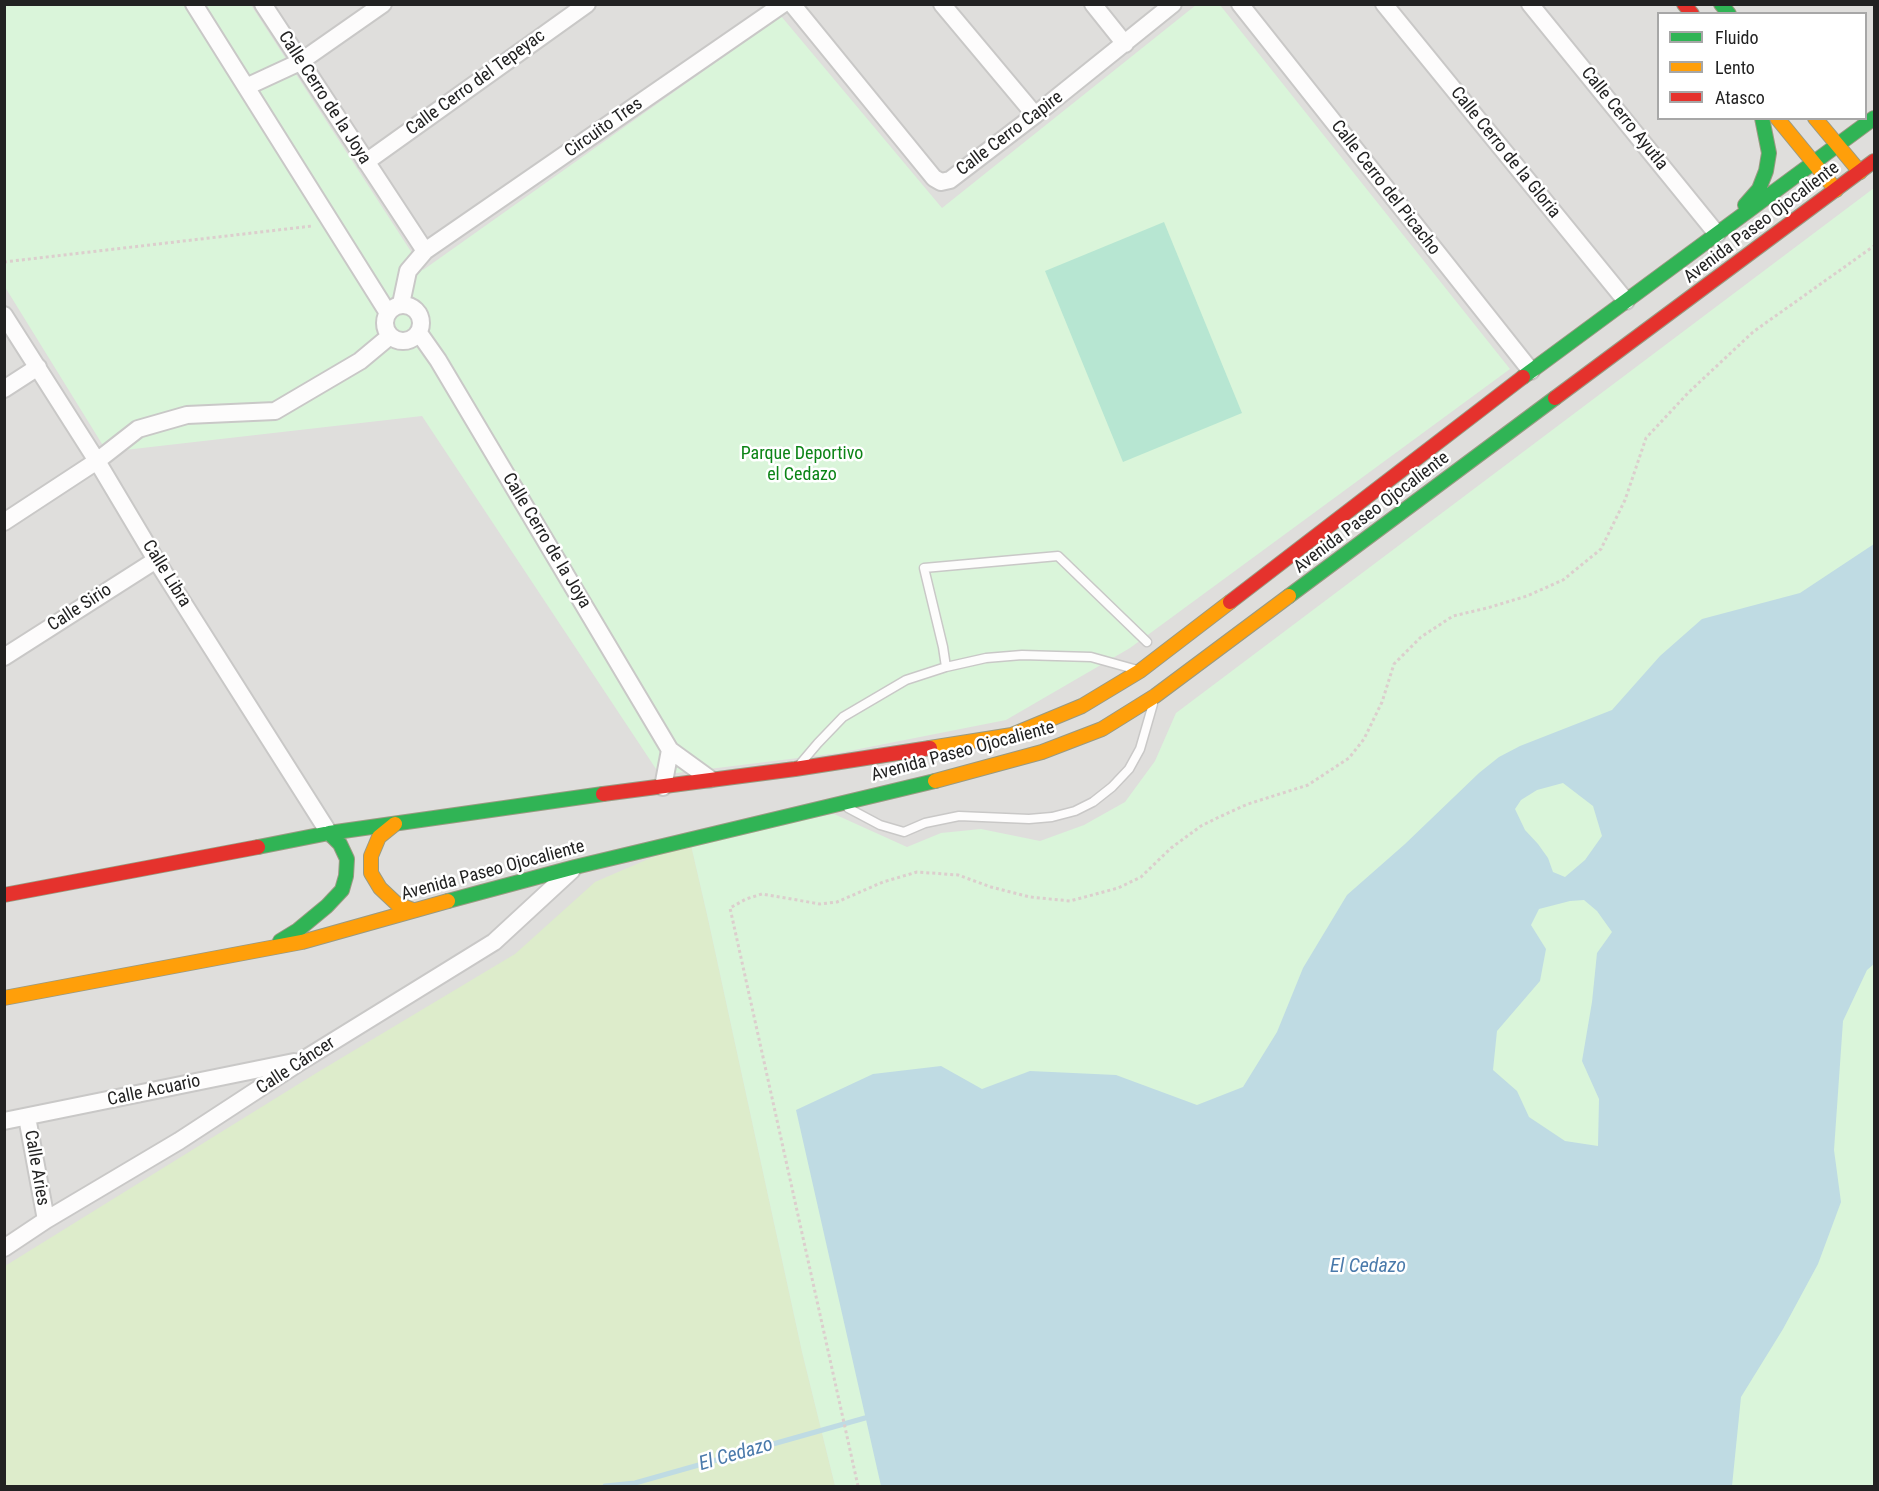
<!DOCTYPE html>
<meta charset="utf-8">
<style>
body{margin:0}
#map{position:relative;width:1879px;height:1491px;overflow:hidden;background:#f0eeeb;font-family:"Roboto Condensed",sans-serif}
canvas{display:block}
.frame{position:absolute;inset:0;border:6px solid #222;pointer-events:none}
.legend{position:absolute;left:1657px;top:12px;width:210px;height:108px;box-sizing:border-box;background:#fff;border:2px solid #a7a7a7;margin:0;padding:8px 10px;list-style:none;font-size:18px;color:#222}
.legend li{display:flex;align-items:center;gap:12px;height:30px}
.legend b{width:30px;border:2px solid #a7a7a7}
</style>
<div id="map">
<canvas width="1879" height="1491"></canvas>
<div class="frame"></div>
<ul class="legend">
<li><b style="height:8px;background:#30b455"></b>Fluido</li>
<li><b style="height:8px;background:#ff9f0a"></b>Lento</li>
<li><b style="height:8px;background:#e5322d"></b>Atasco</li>
</ul>
</div>
<script>
const ctx = document.querySelector('canvas').getContext('2d');
ctx.lineJoin = 'round';
function fill(path, color) { ctx.fillStyle = color; ctx.fill(path, 'evenodd'); }
const poly = rows => new Path2D(rows.map(r => 'M' + r).join(''));
function trace(path, color, width, dash) { ctx.strokeStyle = color; ctx.lineWidth = width; ctx.lineCap = dash ? 'butt' : 'round'; ctx.setLineDash(dash || []); ctx.stroke(path); }
function drawText(font, color, halo, rows, align = 'center') {
  ctx.font = font + ' "Roboto Condensed",sans-serif'; ctx.lineWidth = 5; ctx.setLineDash([]); ctx.textBaseline = 'middle'; ctx.strokeStyle = halo; ctx.fillStyle = color; for (const [text, x, y, turn = 0] of rows) {
    ctx.save(); ctx.translate(x, y); ctx.rotate((+turn || 0) * Math.PI / 180); ctx.textAlign = isNaN(turn) ? turn : align; if (halo) ctx.strokeText(text, 0, 0); ctx.fillText(text, 0, 0); ctx.restore();
  }
}
fill(poly([
 [5,5,1874,5,1874,1486,5,1486],
 [1658,14,1866,14,1866,118,1658,118]
]), '#dfdedc');
fill(poly([
 [690,841,708,919,802,1352,835,1486,5,1486,5,1266,318,1072,515,954,595,882]
]), '#ddeccb');
fill(poly([
 [5,5,251,5,423,270,781,16,942,208,1196,5,1220,5,1510,369,1130,648,1006,720,839,753,660,775,422,416,107,452,5,287],
 [1874,188,1874,1486,835,1486,802,1352,708,919,690,841,834,814,907,847,941,833,981,829,1040,841,1084,825,1125,802,1155,761,1176,713]
]), '#daf5da');
fill(poly([
 [1164,222,1242,413,1123,462,1045,271]
]), '#b7e6d2');
fill(poly([
 [1874,544,1874,964,1867,970,1843,1021,1834,1150,1841,1202,1818,1264,1783,1329,1741,1397,1732,1486,881,1486,796,1110,873,1074,941,1066,982,1089,1030,1071,1116,1075,1197,1105,1243,1087,1277,1032,1303,968,1347,895,1405,844,1479,773,1499,757,1520,746,1612,710,1660,656,1702,619,1800,593],
 [1563,783,1593,806,1602,836,1585,860,1565,877,1553,872,1548,858,1538,844,1525,830,1515,809,1521,800,1537,790],
 [1584,900,1597,911,1612,932,1597,953,1592,1002,1582,1061,1599,1099,1598,1146,1565,1141,1529,1117,1517,1091,1493,1070,1497,1031,1540,981,1546,949,1531,925,1539,909,1570,901]
]), '#bfdbe3');
trace(poly([
 [605,1486,635,1483,865,1418]
]), '#bfdbe3', 5);
const lane = poly([
 [946,667,943,647,924,568,1058,556,1147,642],
 [801,763,818,743,843,717,906,680,946,667,986,658,1022,655,1091,657,1134,669],
 [848,808,880,825,904,832,925,823,959,816,1029,819,1052,817,1075,811,1093,802,1112,787,1129,769,1140,749,1153,704]
]);
const street = poly([
 [194,4,388,313],
 [263,4,425,251],
 [792,4,934,178,941,182,950,180,1035,115,1173,4],
 [942,4,1035,115],
 [1093,4,1125,44],
 [1240,4,1531,371],
 [1384,4,1626,301],
 [1530,4,1717,234],
 [246,87,300,62,383,4],
 [366,162,587,4],
 [401,304,408,271,425,251,783,4],
 '385 323a18 18 0 1 1 36 0a18 18 0 1 1-36 0Z',
 [4,315,97,461,156,560,329,833],
 [419,333,438,360,670,750,710,779],
 [4,389,38,367],
 [4,522,97,461,138,429,187,415,275,411,360,361,390,336],
 [4,657,156,560],
 [663,787,670,750],
 [27,1117,46,1220],
 [4,1121,294,1062],
 [4,1248,46,1220,179,1141,303,1060,494,942,572,870]
]);
const fast = poly([
 [1721,4,1729,14],
 [1745,205,1759,189,1766,171,1769,153,1762,118],
 [1523,377,1874,118],
 [1289,596,1555,398],
 [258,847,329,833,603,794],
 [448,901,575,867,935,781],
 [280,941,298,930,327,906,342,890,346,876,347,859,340,844,329,833]
]);
const slow = poly([
 [1777,118,1836,190],
 [1815,118,1860,172],
 [930,748,1012,735,1082,706,1140,671,1230,602],
 [935,781,1042,752,1102,729,1155,696,1289,596],
 [395,824,379,837,371,856,371,873,380,888,397,904,413,910],
 [4,998,302,942,448,901]
]);
const jam = poly([
 [1684,4,1692,14],
 [1555,398,1874,161],
 [1230,602,1523,377],
 [603,794,795,769,930,748],
 [4,895,258,847]
]);
trace(lane, '#c9c8c7', 11);
trace(street, '#c9c8c7', 20);
trace(fast, '#999a82', 16);
trace(slow, '#999a82', 16);
trace(jam, '#999a82', 16);
trace(poly([
 [4,262,312,226],
 [858,1486,730,908,746,899,762,894,820,904,837,902,883,882,917,872,958,875,991,887,1030,897,1070,901,1118,888,1141,877,1171,848,1201,826,1217,818,1248,804,1308,785,1349,758,1364,739,1382,702,1394,664,1421,637,1453,616,1487,608,1527,596,1563,580,1601,549,1625,500,1646,438,1689,392,1753,332,1874,246]
]), '#dccecd', 3, [3, 3]);
trace(lane, '#fdfcfc', 8);
trace(street, '#fdfcfc', 16);
trace(fast, '#30b455', 14);
trace(slow, '#ff9f0a', 14);
trace(jam, '#e5322d', 14);
drawText('18px', '#222', '#fff', [
 ["Calle Cerro del Tepeyac",476,83,-36],
 ["Calle Cerro de la Joya",324,98,57],
 ["Calle Cerro Ayutla",1624,119,51],
 ["Circuito Tres",604,128,-35],
 ["Calle Cerro Capire",1010,134,-37],
 ["Calle Cerro de la Gloria",1505,153,51],
 ["Calle Cerro del Picacho",1385,188,52],
 ["Avenida Paseo Ojocaliente",1762,223,-37],
 ["Avenida Paseo Ojocaliente",1372,513,-37],
 ["Calle Cerro de la Joya",546,541,59],
 ["Calle Libra",166,574,58],
 ["Calle Sirio",80,608,-33],
 ["Avenida Paseo Ojocaliente",963,752,-15],
 ["Avenida Paseo Ojocaliente",493,871,-15],
 ["Calle Cáncer",296,1066,-33],
 ["Calle Acuario",154,1091,-12],
 ["Calle Aries",36,1168,80]
]);
drawText('18px', '#0c8416', '#fff', [
 ["Parque Deportivo",802,454],
 ["el Cedazo",802,475]
]);
drawText('italic 20px', '#4a7aab', '#fff', [
 ["El Cedazo",1368,1267],
 ["El Cedazo",736,1455,-16]
]);
</script>
